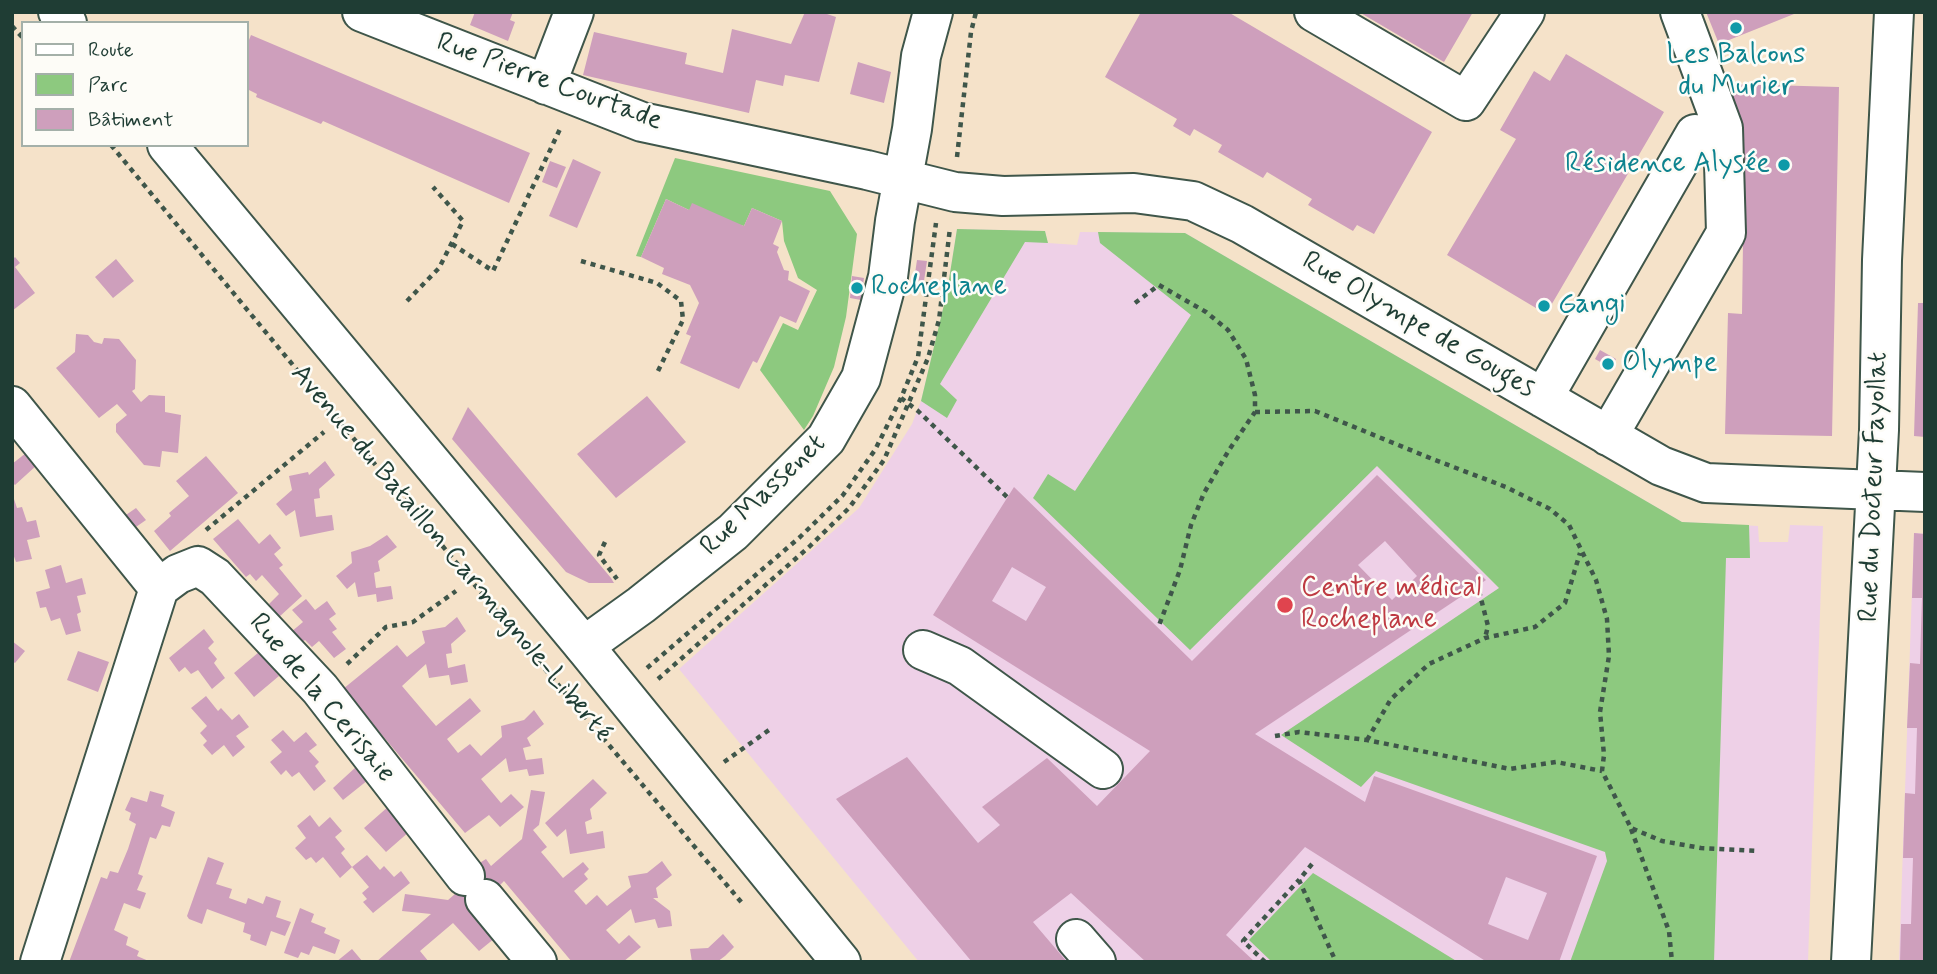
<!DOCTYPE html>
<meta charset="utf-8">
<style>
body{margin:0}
#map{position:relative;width:1937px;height:974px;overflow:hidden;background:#f5e2c9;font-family:Mynerve,sans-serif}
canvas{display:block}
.frame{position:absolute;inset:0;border:14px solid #1f3d34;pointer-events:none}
.legend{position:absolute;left:21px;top:21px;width:228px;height:126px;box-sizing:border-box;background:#fdfcf7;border:2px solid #a4b0a9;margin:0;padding:9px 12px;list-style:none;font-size:21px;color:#1f3d34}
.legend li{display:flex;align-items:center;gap:14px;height:35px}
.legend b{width:35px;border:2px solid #a4b0a9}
</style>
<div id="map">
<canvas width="1937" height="974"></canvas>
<div class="frame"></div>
<ul class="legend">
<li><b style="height:9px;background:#fff"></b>Route</li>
<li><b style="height:19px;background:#8dc97f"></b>Parc</li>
<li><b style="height:19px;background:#ce9fbc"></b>Bâtiment</li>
</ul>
</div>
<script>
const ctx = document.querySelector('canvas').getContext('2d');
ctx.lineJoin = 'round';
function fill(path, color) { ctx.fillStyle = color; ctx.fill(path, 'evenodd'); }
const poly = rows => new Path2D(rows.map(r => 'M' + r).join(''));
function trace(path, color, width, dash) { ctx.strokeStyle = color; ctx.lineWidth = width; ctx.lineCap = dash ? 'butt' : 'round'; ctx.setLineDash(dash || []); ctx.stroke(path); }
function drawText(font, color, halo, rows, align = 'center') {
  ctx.font = font + ' Mynerve,sans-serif'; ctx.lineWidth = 5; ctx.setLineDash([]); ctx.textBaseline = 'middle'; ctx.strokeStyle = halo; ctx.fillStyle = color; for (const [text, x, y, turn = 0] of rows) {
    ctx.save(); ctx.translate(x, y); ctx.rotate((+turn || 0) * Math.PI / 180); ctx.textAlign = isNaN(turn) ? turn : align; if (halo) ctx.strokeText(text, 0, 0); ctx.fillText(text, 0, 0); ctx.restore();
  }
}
fill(poly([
 [957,229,1045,231,1048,243,1077,245,1080,232,1185,233,1682,522,1758,526,1759,542,1788,542,1790,525,1823,526,1808,962,919,962,679,669,859,508,912,424,921,401,947,292],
 [1914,533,1925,534,1925,962,1899,962]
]), '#eed0e7');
fill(poly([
 [675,158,830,191,857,234,846,317,834,367,813,416,804,430,760,370,783,323,798,330,817,290,798,278,784,241,782,221,752,208,744,226,689,210,666,199,641,257,636,256],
 [957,229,1045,231,1048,243,1025,242,940,384,957,400,947,418,921,401,947,292],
 [1098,232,1185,233,1682,522,1749,525,1750,558,1726,558,1714,962,1570,962,1607,861,1605,852,1376,771,1361,787,1281,735,1499,588,1377,466,1190,650,1033,498,1048,474,1075,491,1191,315,1100,243],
 [1313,873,1458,962,1272,962,1249,940]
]), '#8dc97f');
fill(poly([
 [475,12,513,12,510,20,515,22,508,41,470,25],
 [805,12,821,12,836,17,819,82,785,75,783,86,756,80,749,113,583,75,594,32,687,53,685,64,723,73,732,29,791,44],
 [1141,12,1228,12,1432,132,1374,234,1357,225,1353,231,1308,205,1312,199,1267,172,1263,178,1218,152,1222,145,1194,129,1190,136,1173,126,1177,119,1105,77],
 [1359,12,1473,12,1444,62],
 [1706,12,1799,12,1719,44],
 [251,35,530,153,509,203,323,121,321,124,256,97,257,94,247,89,247,45],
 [1566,54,1664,112,1546,314,1447,255,1516,139,1500,130,1534,71,1550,81],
 [858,62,891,72,884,103,850,94],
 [1732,84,1839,87,1832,436,1725,434,1728,313,1742,314,1743,243,1744,208,1729,208],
 [573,159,601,172,577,228,549,216],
 [550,161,566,167,557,188,542,182],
 [666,199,689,210,692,203,744,226,752,208,782,221,773,244,779,247,777,252,784,270,789,271,788,280,810,291,796,323,780,316,757,363,753,361,739,389,680,363,691,336,686,334,699,303,690,285,662,274,664,268,641,257],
 [15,257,20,263,15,267,35,293,12,311,12,260],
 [116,259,134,281,113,298,95,277],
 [917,260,927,261,924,281,914,280],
 [852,276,864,278,861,300,850,298],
 [1918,303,1925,303,1925,437,1914,436],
 [76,334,88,335,94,342,102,344,104,338,119,339,136,360,135,389,132,391,141,402,149,395,165,396,165,412,181,415,178,453,162,451,160,467,144,465,116,432,116,424,127,415,117,404,99,418,56,368,75,352],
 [1600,350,1616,359,1611,368,1595,359],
 [647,396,686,442,616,498,577,454],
 [468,407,611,578,614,583,589,583,566,572,452,439],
 [26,453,37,465,15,485,12,482,12,464],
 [206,456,238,493,170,551,154,531,171,516,169,513,189,496,176,481],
 [325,461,335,475,319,489,320,498,314,499,316,517,332,515,334,530,300,537,295,510,286,516,276,504,292,490,289,476,308,472,309,475],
 [1377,475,1486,580,1255,734,1365,802,1374,776,1597,856,1559,962,1487,962,1305,847,1226,935,1255,962,1146,962,1071,893,1033,922,1067,962,972,962,836,799,907,757,978,843,1000,825,982,807,1047,758,1097,806,1150,751,933,615,1014,487,1192,661],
 [1385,541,1417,576,1392,600,1358,565],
 [1012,567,1046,587,1026,621,992,601],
 [1506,877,1547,893,1528,940,1488,924],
 [12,493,17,508,22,507,27,522,36,520,40,537,27,540,32,559,16,562,12,551],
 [136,508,146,520,133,529,123,517],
 [238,519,259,544,270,534,281,548,274,554,283,565,279,568,302,596,279,617,269,604,279,594,262,575,256,581,250,574,246,577,213,539],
 [1914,533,1925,534,1925,962,1900,962,1901,924,1911,924,1913,858,1903,858,1905,793,1915,794,1917,728,1907,728,1910,663,1920,664,1921,629,1922,598,1912,598],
 [387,535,397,547,378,561,380,571,374,573,376,588,391,586,393,599,377,602,376,594,358,597,355,582,347,589,336,576,352,563,351,552,370,546],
 [61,565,66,583,82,578,86,594,77,596,81,612,77,614,81,631,66,635,60,618,51,621,46,607,40,608,36,592,50,588,45,570],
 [306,599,315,610,327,601,336,614,329,619,337,629,332,632,346,649,334,658,319,641,312,647,305,640,301,643,291,632,303,622,292,610],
 [457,617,466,631,451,644,452,653,446,654,448,668,465,664,468,682,451,685,449,675,429,678,426,664,402,686,436,726,470,698,481,711,447,739,458,753,470,744,481,756,502,737,501,726,524,720,534,710,544,724,527,738,531,746,523,748,526,760,542,758,544,774,529,776,527,769,509,772,506,758,481,779,501,803,511,794,524,807,500,827,489,815,465,833,343,689,397,645,407,657,425,643,422,631,445,627],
 [204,629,214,642,208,648,217,659,214,663,225,678,212,689,198,670,191,674,185,667,179,672,169,658],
 [12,641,25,651,15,663,12,661],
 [78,651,109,662,98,692,67,680],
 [259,652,279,676,254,697,234,673],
 [206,696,218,711,221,708,232,720,239,714,249,727,236,736,245,747,233,757,224,745,212,755,203,745,207,741,200,733,207,726,191,708],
 [283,730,294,742,306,732,317,745,309,751,319,762,315,766,326,781,314,791,299,772,292,777,286,770,281,775,270,762,282,752,271,740],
 [356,767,368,780,343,800,333,788],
 [593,779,607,793,590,809,592,819,585,822,587,834,603,831,605,848,570,854,566,829,557,837,545,823],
 [531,790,545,792,539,825,533,830,547,847,541,852,563,878,583,862,589,869,584,874,588,879,574,891,586,905,597,895,607,906,631,887,628,876,647,873,662,861,672,875,656,888,658,898,653,898,670,911,672,926,658,928,655,919,635,923,631,909,606,930,619,944,629,935,641,947,623,962,572,962,504,881,497,888,495,938,479,951,453,923,420,951,429,962,376,962,431,914,402,911,405,894,448,900,455,894,450,889,478,864,486,859,491,866,522,839],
 [150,791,164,795,161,806,175,812,170,827,162,825,156,839,150,837,138,874,143,876,137,890,146,893,140,909,124,903,114,930,128,937,126,945,139,951,137,956,151,962,69,962,101,877,107,879,110,871,118,873,128,849,136,824,129,820,131,813,125,810,131,797,147,802],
 [389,806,410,831,386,852,364,828],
 [310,815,319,827,330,817,342,831,335,837,345,849,341,853,352,867,367,855,380,870,384,866,394,877,401,871,410,883,373,913,363,902,367,899,362,893,369,887,352,867,340,878,323,857,316,863,311,857,306,860,295,848,306,838,297,826],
 [208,857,224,863,216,884,232,889,229,898,246,904,248,898,263,904,266,896,281,901,276,917,291,922,285,936,271,931,266,946,250,940,251,935,243,932,245,923,207,909,202,924,189,919,187,916],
 [300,908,314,914,311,922,326,928,324,933,340,940,335,954,313,946,309,955,301,952,298,958,284,953],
 [723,934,734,947,725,956,717,962,692,962,690,949,708,948],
 [352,949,363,962,336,962]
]), '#ce9fbc');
const minor = poly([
 [362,12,642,122,867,170,955,192,1003,196,1134,193,1193,201,1242,224,1661,466,1706,483,1925,492],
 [1314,12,1466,101,1525,12],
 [546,85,574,12],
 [1543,398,1695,134],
 [12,406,159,588],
 [1608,436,1726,233,1723,128,1680,12],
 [584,646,641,605,733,532,826,439,861,378,888,277,895,221,912,129,921,56,933,12],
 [923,650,960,666,1103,769],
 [485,899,537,962],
 [1076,939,1096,962],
 [40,962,159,588,178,574,198,566,215,577,320,689,465,876],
 [1851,962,1879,430,1882,260,1894,12]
]);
const major = poly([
 [58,12,67,23],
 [167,145,584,646,841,962]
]);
trace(minor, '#3f564a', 42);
trace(major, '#3f564a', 42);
trace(poly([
 [12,26,23,38],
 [111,145,507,624,742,903],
 [957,157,971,32,976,12],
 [452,244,493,271,560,129],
 [581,261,657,283,681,301,683,320,658,371],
 [407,301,439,268,463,221,433,187],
 [1135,303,1159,285,1206,312,1228,330,1246,359,1255,395,1255,412,1229,450,1204,493,1191,525,1180,570,1158,628],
 [901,398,918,411,1007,497],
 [1255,412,1315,411,1435,460,1506,487,1550,509,1569,525,1596,580,1607,619,1609,656,1600,712,1604,755,1602,771,1631,828,1662,841,1701,848,1759,851],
 [206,530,324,432],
 [605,542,599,555,617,579],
 [1479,591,1488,626,1485,638],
 [347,664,386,627,413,622,456,591],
 [647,668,800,537,843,495,875,450,901,398,918,357,936,223],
 [658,679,809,547,849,508,884,460,928,358,939,320,950,228],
 [1275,736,1299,732,1367,740,1510,769,1556,762,1602,771],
 [1367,740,1391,699,1429,664,1485,638,1535,627,1565,603,1580,553],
 [724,762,769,730],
 [1631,829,1669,931,1672,962],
 [1312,864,1299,880,1336,962],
 [1265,962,1243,941,1299,880]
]), '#3f564a', 4.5, [5, 5]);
trace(minor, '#fff', 38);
trace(major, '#fff', 38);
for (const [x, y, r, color] of [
 [1736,28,7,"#0f9aa8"],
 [1784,165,7,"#0f9aa8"],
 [857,288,7,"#0f9aa8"],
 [1544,306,7,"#0f9aa8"],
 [1608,364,7,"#0f9aa8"],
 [1285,605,9,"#e0444e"]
]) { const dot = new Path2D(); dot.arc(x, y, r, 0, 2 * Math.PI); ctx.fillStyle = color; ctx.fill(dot); trace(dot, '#fdfcf7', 2.5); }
drawText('28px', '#0d838f', '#fdfcf7', [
 ["Les Balcons",1736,56,"center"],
 ["du Murier",1736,88,"center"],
 ["Résidence Alysée",1770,165,"right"],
 ["Rocheplane",871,288],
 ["Gangi",1558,306],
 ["Olympe",1622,364]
], 'left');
drawText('28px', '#1f3d34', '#fdfcf7', [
 ["Rue Pierre Courtade",549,83,20],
 ["Rue Olympe de Gouges",1418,326,30],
 ["Rue du Docteur Fayollat",1875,487,-88],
 ["Rue Massenet",764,496,-44],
 ["Avenue du Bataillon Carmagnole-Liberté",450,554,50],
 ["Rue de la Cerisaie",321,699,50]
]);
drawText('28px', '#be3a42', '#fdfcf7', [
 ["Centre médical",1301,589],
 ["Rocheplane",1301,621]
], 'left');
</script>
